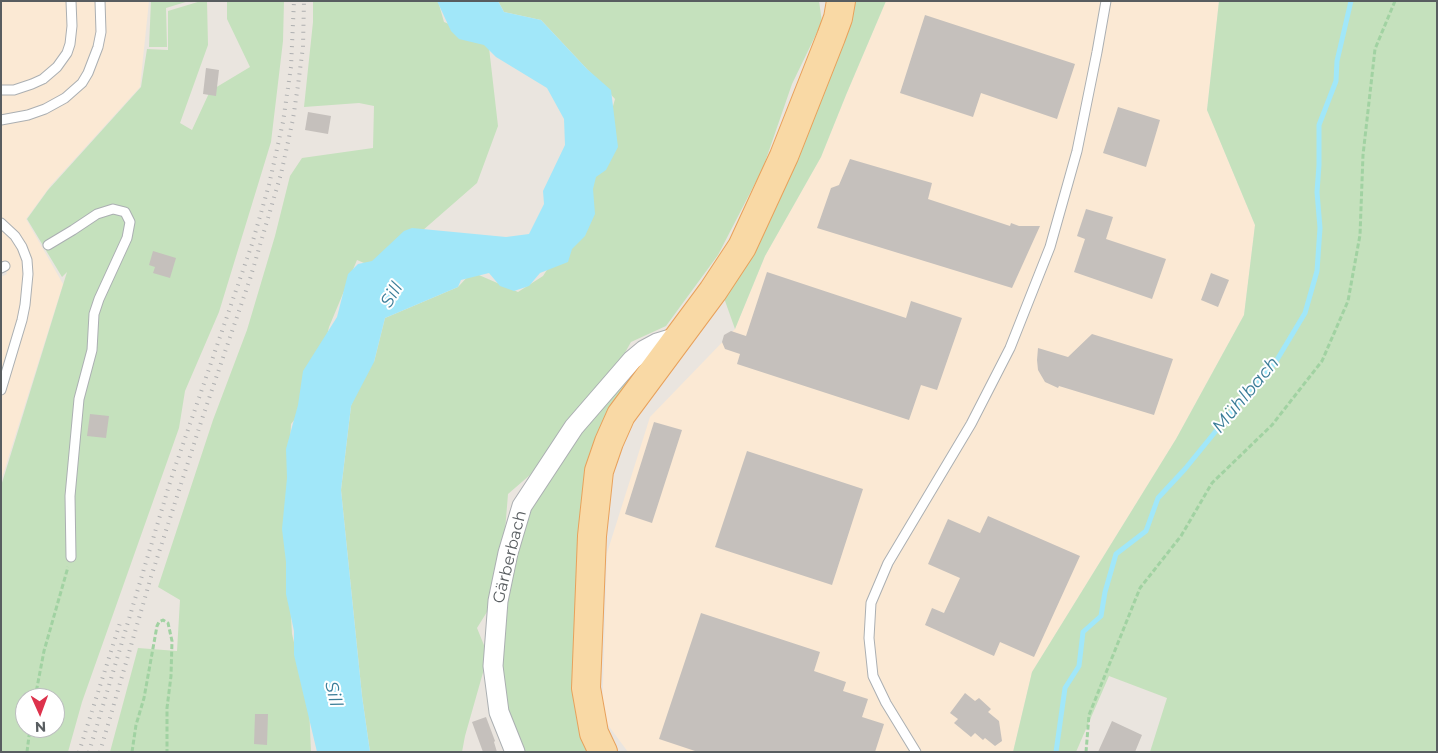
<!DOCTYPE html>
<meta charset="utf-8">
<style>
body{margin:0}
#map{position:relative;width:1438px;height:753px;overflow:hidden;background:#eae5df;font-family:Montserrat,sans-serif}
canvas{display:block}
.frame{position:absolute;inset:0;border:2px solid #585d60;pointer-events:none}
.north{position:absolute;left:15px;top:688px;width:50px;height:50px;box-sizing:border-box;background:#fff;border:1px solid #bcbebf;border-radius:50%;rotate:178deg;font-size:14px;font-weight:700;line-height:20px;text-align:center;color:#585d60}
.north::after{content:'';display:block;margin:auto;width:18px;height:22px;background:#dd324c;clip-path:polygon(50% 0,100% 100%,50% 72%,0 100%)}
</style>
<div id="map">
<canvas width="1438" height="753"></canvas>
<div class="frame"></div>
<div class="north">N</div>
</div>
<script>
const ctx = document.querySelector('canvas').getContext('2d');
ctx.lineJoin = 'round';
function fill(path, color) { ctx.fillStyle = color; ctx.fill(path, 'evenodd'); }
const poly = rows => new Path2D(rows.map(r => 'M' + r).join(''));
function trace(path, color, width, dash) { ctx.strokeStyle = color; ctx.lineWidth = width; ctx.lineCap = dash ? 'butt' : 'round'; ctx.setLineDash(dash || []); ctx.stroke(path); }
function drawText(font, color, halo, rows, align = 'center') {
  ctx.font = font + ' Montserrat,sans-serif'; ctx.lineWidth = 4; ctx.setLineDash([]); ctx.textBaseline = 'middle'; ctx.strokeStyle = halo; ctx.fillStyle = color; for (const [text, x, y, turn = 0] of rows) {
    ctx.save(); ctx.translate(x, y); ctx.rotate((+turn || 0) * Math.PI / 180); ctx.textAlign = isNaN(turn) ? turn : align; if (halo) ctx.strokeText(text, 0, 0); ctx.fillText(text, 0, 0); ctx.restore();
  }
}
fill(poly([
 [1,1,149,1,140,87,51,185,26,219,63,284,1,481,1,277,7,274,3,263,1,264],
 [886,1,1219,1,1207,110,1255,225,1244,315,1176,439,1032,672,1013,752,628,752,602,717,607,553,650,417,735,329,765,256,821,157,846,95]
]), '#fbe9d4');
fill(poly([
 [151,1,189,1,166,8,167,47,149,47],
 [201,1,207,1,208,45,180,123,192,130,210,91,250,67,227,19,227,1,284,1,283,41,271,142,219,312,185,391,179,428,82,702,68,752,1,752,1,486,67,272,62,277,27,219,48,190,141,87,147,49,168,50,168,11],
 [25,698,55,698,55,728,25,728],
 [313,1,438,1,444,22,488,39,498,126,477,183,422,231,371,266,357,260,329,327,313,397,291,424,286,530,292,634,309,705,311,752,110,752,138,648,177,651,180,600,158,587,213,420,247,330,275,236,290,176,302,158,373,148,374,106,359,103,304,107,313,22],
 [498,1,819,1,822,22,792,84,763,168,718,255,666,326,631,342,618,365,530,475,508,494,505,531,495,599,477,628,488,655,465,736,462,752,370,752,362,696,341,490,351,406,364,363,374,362,385,318,458,287,472,272,518,292,543,276,583,214,615,99,541,20,504,12],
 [849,1,886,1,846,95,821,157,765,256,735,329,724,298],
 [1219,1,1437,1,1437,752,1150,752,1167,698,1109,676,1076,752,1013,752,1032,672,1176,439,1244,315,1255,225,1207,110],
 [644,357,652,358,611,413,591,752,519,752,504,714,498,628,520,522,561,452]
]), '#c5e1bd');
fill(poly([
 [437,1,498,1,504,12,541,20,587,69,611,90,618,147,606,170,596,177,593,189,595,214,585,236,572,249,568,262,540,273,529,286,514,291,500,286,489,273,461,280,458,287,385,318,374,362,351,406,341,490,362,696,370,752,317,752,294,655,294,631,286,594,286,562,282,529,287,478,286,449,298,405,303,371,337,317,348,274,358,264,372,261,404,231,412,228,506,237,529,234,544,204,543,191,565,145,564,119,547,88,496,57,484,45,459,39,451,31]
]), '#a1e7f9');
trace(poly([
 [1056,752,1065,688,1079,666,1083,632,1101,616,1105,592,1116,554,1146,531,1158,498,1185,469,1255,383,1275,363,1305,313,1317,271,1320,228,1317,192,1319,165,1319,125,1336,81,1337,61,1351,1]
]), '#a1e7f9', 5);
fill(poly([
 [925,15,1075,64,1057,119,981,93,973,117,900,93],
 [206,68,219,70,216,96,203,94],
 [1118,107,1160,120,1146,167,1103,153],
 [308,112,331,116,328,134,305,130],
 [850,159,932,183,928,199,1010,226,1011,223,1019,226,1040,226,1012,288,817,228,831,188,839,185],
 [1086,209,1113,217,1106,239,1166,259,1152,299,1074,272,1085,239,1077,236],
 [153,251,176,258,170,278,153,273,155,267,149,265],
 [767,272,906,318,911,301,962,318,937,390,921,385,909,420,737,364,740,354,725,349,722,342,724,335,731,331,746,336],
 [1211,273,1229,280,1218,307,1201,300],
 [1092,334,1173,359,1154,415,1059,386,1058,388,1045,382,1038,370,1037,360,1038,348,1068,357],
 [90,414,109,416,106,438,87,436],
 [654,422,682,430,652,523,625,514],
 [747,451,863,489,832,585,715,547],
 [988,516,1080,556,1034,657,1000,642,994,656,925,625,932,608,944,613,960,578,928,564,948,519,980,533],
 [701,613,820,652,814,671,846,682,843,691,868,699,862,717,884,724,875,752,698,752,659,739],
 [965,693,975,701,979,698,991,709,988,712,999,721,1002,741,995,746,985,738,983,740,975,733,971,737,954,723,958,719,950,713],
 [255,714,268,714,267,745,254,744],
 [486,717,495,741,494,742,497,752,483,752,472,722],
 [1112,721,1142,735,1135,752,1098,752]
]), '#c5c0bc');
const service = poly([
 [1,90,14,90,32,84,43,79,57,67,67,53,70,44,72,26,71,1],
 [1,120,28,115,45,109,65,98,82,83,88,73,98,47,101,32,100,1],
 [1,223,15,236,22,247,27,260,28,274,25,305,22,320,1,390],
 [48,245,73,230,97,214,113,209,125,212,130,222,127,238,99,299,94,314,92,350,79,399,70,496,71,557],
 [1,268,5,266],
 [916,752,886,703,873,676,869,638,871,603,888,563,971,424,1010,348,1050,247,1077,151,1097,52,1106,1]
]);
const minor = poly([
 [515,752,499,712,493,666,498,601,508,553,522,506,574,427,632,360,644,350,657,343,680,336]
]);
const primary = poly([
 [603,752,594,733,586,688,592,536,599,471,609,442,621,415,713,291,742,247,784,156,831,37,838,18,841,1]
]);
trace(service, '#abafb2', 11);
trace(minor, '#abafb2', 21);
trace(primary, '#e8a15b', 30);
trace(poly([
 [35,698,44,651,68,567],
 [27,752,30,728],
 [132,752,136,725,144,698,157,626,159,622,163,620,168,623,172,641,171,676,167,708,167,752],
 [1086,752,1089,715,1140,588,1181,536,1212,483,1272,425,1322,361,1348,301,1360,235,1363,155,1375,49,1395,1]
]), '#a1d2a2', 3, [5, 2.5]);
trace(service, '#fff', 9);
trace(minor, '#fff', 19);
trace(primary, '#f9d9a5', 28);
trace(poly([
 [79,752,120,623],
 [89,752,171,479,252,244,269,185,283,122,291,67,294,1],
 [100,752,151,577,203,416,250,279,281,174,293,119,298,85,303,47,304,1]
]), '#aeafb0', 4, [1, 6]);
drawText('16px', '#585d60', '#fff', [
 ["Gärberbach",510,557,-76]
]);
drawText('italic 18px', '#3b7d98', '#fff', [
 ["Sill",392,295,-59],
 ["Mühlbach",1246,395,-50],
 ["Sill",333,694,77]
]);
</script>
